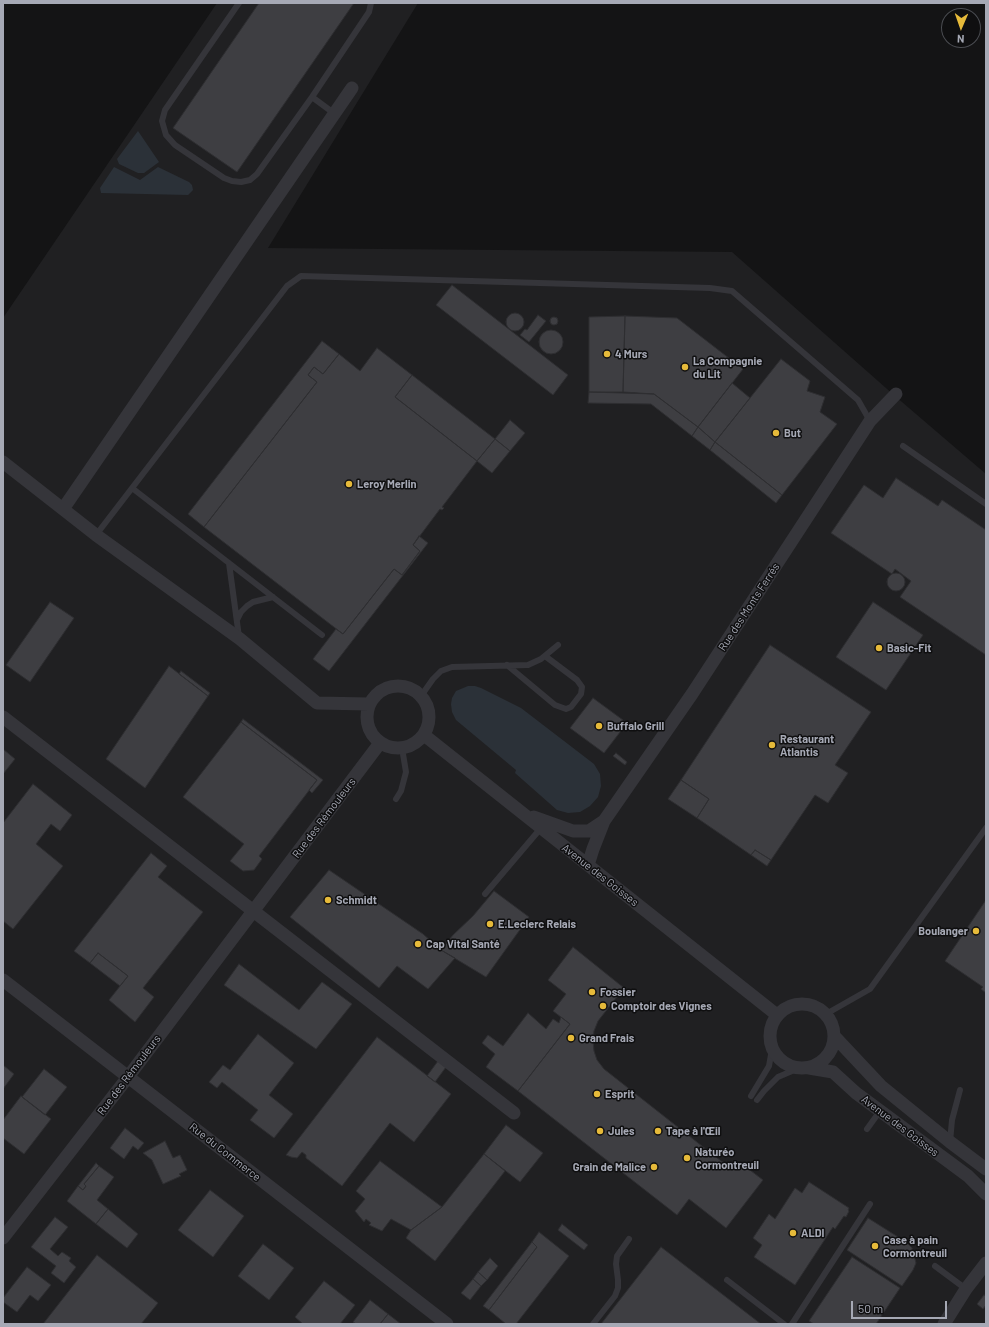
<!DOCTYPE html>
<meta charset="utf-8">
<style>
body{margin:0}
#map{position:relative;width:989px;height:1327px;overflow:hidden;background:#141415;font-family:Barlow,sans-serif}
canvas{display:block}
.frame{position:absolute;inset:0;border:4px solid #a6a9b5;pointer-events:none}
.north{position:absolute;left:941px;top:8px;width:40px;height:40px;box-sizing:border-box;background:#0f0f10;border:1px solid #4b4d52;border-radius:50%;rotate:182deg;font-size:11px;font-weight:700;line-height:16px;text-align:center;color:#a6a9b5}
.north::after{content:'';display:block;margin:auto;width:14px;height:18px;background:#e6ba3a;clip-path:polygon(50% 0,100% 100%,50% 72%,0 100%)}
.scale{position:absolute;left:851px;top:1301px;width:96px;height:18px;box-sizing:border-box;border:2px solid #a6a9b5;border-top:0;padding-left:5px;font-size:12px;line-height:14px;white-space:nowrap;color:#a6a9b5;-webkit-text-stroke:3px #0f0f10;paint-order:stroke}
</style>
<div id="map">
<canvas width="989" height="1327"></canvas>
<div class="frame"></div>
<div class="north">N</div>
<div class="scale">50 m</div>
</div>
<script>
const ctx = document.querySelector('canvas').getContext('2d');
ctx.lineJoin = 'round';
function fill(path, color) { ctx.fillStyle = color; ctx.fill(path, 'evenodd'); }
const poly = rows => new Path2D(rows.map(r => 'M' + r).join(''));
function trace(path, color, width, dash) { ctx.strokeStyle = color; ctx.lineWidth = width; ctx.lineCap = dash ? 'butt' : 'round'; ctx.setLineDash(dash || []); ctx.stroke(path); }
function drawText(font, color, halo, rows, align = 'center') {
  ctx.font = font + ' Barlow,sans-serif'; ctx.lineWidth = 3; ctx.setLineDash([]); ctx.textBaseline = 'middle'; ctx.strokeStyle = halo; ctx.fillStyle = color; for (const [text, x, y, turn = 0] of rows) {
    ctx.save(); ctx.translate(x, y); ctx.rotate((+turn || 0) * Math.PI / 180); ctx.textAlign = isNaN(turn) ? turn : align; if (halo) ctx.strokeText(text, 0, 0); ctx.fillText(text, 0, 0); ctx.restore();
  }
}
fill(poly([
 [217,3,418,3,268,248,732,252,895,396,986,474,986,1324,3,1324,3,318]
]), '#202022');
fill(poly([
 [138,131,159,162,144,173,138,173,119,164,117,159],
 [114,167,140,180,158,167,189,182,192,185,193,190,188,195,101,193,100,188],
 [468,686,475,686,481,688,521,708,594,764,600,774,601,786,598,797,590,806,580,812,568,813,557,810,515,773,516,770,456,720,452,712,451,704,452,698,456,691]
]), '#2b3138');
const building = poly([
 [259,3,354,3,237,172,173,128,259,3],
 [452,285,568,375,553,395,436,305,452,285],
 '506 322a9 9 0 1 1 18 0a9 9 0 1 1-18 0Z',
 [538,315,546,321,529,342,520,335,525,329,527,330,538,315],
 [625,316,677,318,743,369,698,427,654,394,623,392,625,316],
 [625,316,623,392,589,392,589,317,625,316],
 '550 321a4 4 0 1 1 8 0a4 4 0 1 1-8 0Z',
 '539 342a12 12 0 1 1 24 0a12 12 0 1 1-24 0Z',
 [322,341,339,354,323,374,314,367,308,375,317,382,204,527,188,514,322,341],
 [377,348,412,375,395,397,477,461,442,507,444,508,442,510,440,509,413,545,420,551,402,575,394,569,343,634,204,527,317,382,308,375,314,367,323,374,339,354,360,371,377,348],
 [781,359,810,381,807,391,825,397,820,412,837,424,782,495,715,442,781,359],
 [412,375,495,439,477,461,395,397,412,375],
 [732,383,750,398,715,442,698,427,732,383],
 [589,392,654,394,698,427,692,436,651,404,588,403,589,392],
 [510,420,525,433,510,451,495,439,510,420],
 [698,427,715,442,710,450,692,436,698,427],
 [495,439,510,451,492,473,477,461,495,439],
 [715,442,782,495,776,503,710,450,715,442],
 [896,478,938,506,942,500,986,530,986,655,900,597,911,581,895,569,892,574,831,533,864,485,883,498,896,478],
 [419,536,428,543,329,671,313,659,336,629,343,634,394,569,402,575,420,551,413,545,419,536],
 '887 582a9 9 0 1 1 18 0a9 9 0 1 1-18 0Z',
 [50,602,74,618,30,682,6,665,50,602],
 [873,602,923,635,886,690,836,657,873,602],
 [770,645,871,712,835,765,848,773,828,803,815,795,771,860,755,850,751,855,697,818,709,799,681,780,770,645],
 [169,666,208,696,145,788,106,759,169,666],
 [181,671,210,693,208,696,179,674,181,671],
 [593,698,627,723,604,753,570,728,593,698],
 [243,719,323,780,312,793,309,790,317,780,241,722,243,719],
 [241,722,317,780,259,856,262,859,254,870,243,871,230,861,244,844,183,797,241,722],
 [3,749,15,759,3,774,3,749],
 [616,753,627,762,625,765,613,756,616,753],
 [681,780,709,799,697,818,668,799,681,780],
 [33,784,72,815,60,831,51,824,36,844,63,866,13,929,3,921,3,823,33,784],
 [755,850,771,860,767,866,751,855,755,850],
 [151,853,167,866,158,877,203,912,143,988,154,997,135,1022,109,1000,128,976,98,953,90,963,74,951,151,853],
 [329,870,423,934,441,950,455,958,428,989,397,966,379,988,290,917,329,870],
 [494,891,529,917,486,977,441,950,453,935,473,916,494,891],
 [986,900,986,993,981,989,983,987,945,961,986,900],
 [573,947,624,988,598,1021,594,1031,593,1041,594,1051,597,1060,604,1069,721,1161,729,1165,746,1167,763,1180,726,1228,689,1199,677,1215,518,1091,570,1024,553,1011,566,994,548,980,573,947],
 [98,953,128,976,120,986,90,963,98,953],
 [239,964,299,1010,322,982,352,1004,316,1049,224,985,239,964],
 [528,1013,546,1029,553,1019,559,1023,561,1017,570,1024,518,1091,486,1067,495,1054,482,1043,488,1035,503,1046,528,1013],
 [258,1034,294,1063,269,1095,293,1114,274,1138,250,1120,258,1110,222,1082,217,1088,209,1082,223,1065,230,1070,258,1034],
 [377,1037,451,1094,414,1142,390,1123,342,1186,306,1158,306,1155,302,1152,297,1158,291,1157,286,1155,377,1037],
 [438,1061,446,1067,435,1082,427,1076,438,1061],
 [3,1065,14,1074,3,1089,3,1065],
 [44,1069,67,1087,45,1115,22,1097,44,1069],
 [21,1096,51,1119,24,1154,3,1138,3,1120,21,1096],
 [506,1125,543,1153,520,1182,484,1154,506,1125],
 [125,1128,144,1143,138,1150,133,1146,124,1159,110,1148,125,1128],
 [165,1141,173,1158,180,1155,187,1170,179,1174,181,1176,163,1184,152,1160,143,1153,165,1141],
 [484,1154,505,1171,435,1261,406,1238,411,1230,442,1207,484,1154],
 [380,1161,442,1207,411,1230,391,1219,382,1231,369,1225,371,1223,366,1219,364,1222,355,1211,365,1199,356,1191,380,1161],
 [96,1163,99,1166,84,1184,86,1186,83,1190,78,1186,96,1163],
 [99,1166,114,1177,97,1200,108,1209,96,1224,67,1201,78,1186,83,1190,86,1186,84,1184,99,1166],
 [809,1182,849,1208,848,1210,849,1211,846,1217,844,1216,835,1229,833,1227,795,1285,754,1257,762,1245,753,1238,769,1214,775,1219,795,1188,802,1193,809,1182],
 [210,1190,244,1216,213,1257,178,1230,210,1190],
 [108,1209,138,1234,127,1248,96,1224,108,1209],
 [55,1217,68,1227,50,1249,58,1256,62,1252,71,1258,69,1261,76,1267,64,1283,51,1273,56,1266,31,1247,55,1217],
 [868,1218,906,1242,912,1248,916,1263,913,1270,902,1286,847,1250,868,1218],
 [562,1224,588,1245,584,1250,558,1230,562,1224],
 [539,1232,569,1256,516,1324,506,1324,489,1310,537,1247,532,1242,539,1232],
 [532,1242,537,1247,489,1310,483,1306,532,1242],
 [263,1244,294,1268,269,1300,238,1276,263,1244],
 [661,1247,761,1324,601,1324,661,1247],
 [97,1255,158,1303,141,1324,43,1324,97,1255],
 [852,1257,900,1288,876,1324,814,1324,809,1321,852,1257],
 [490,1258,498,1266,487,1280,478,1272,490,1258],
 [27,1267,51,1285,38,1301,30,1295,17,1312,3,1302,3,1298,27,1267],
 [478,1272,487,1280,481,1286,473,1279,478,1272],
 [473,1279,481,1286,470,1300,461,1293,473,1279],
 [324,1281,355,1305,340,1324,303,1324,295,1317,324,1281],
 [984,1295,986,1296,986,1305,983,1309,977,1304,984,1295],
 [370,1300,388,1314,380,1324,356,1324,353,1322,370,1300],
 [388,1314,401,1324,380,1324,388,1314]
]);
fill(building, '#3e3e42');
trace(building, '#2e2e31', 1);
trace(poly([
 [239,3,165,110,162,121,166,135,175,145,224,178,232,181,241,182,250,180,257,174,312,97,369,12,371,3],
 [312,97,335,114],
 [903,446,986,504],
 [132,488,322,635],
 [96,535,287,286,301,276,710,288,732,291,858,400,870,421],
 [229,563,239,637],
 [237,620,241,612,247,606,253,602,273,597],
 [507,665,555,705,566,709,571,707,581,694,582,687,577,680,545,656],
 [421,696,433,679,441,671,452,667,528,665,541,659,558,645],
 [396,799,401,791,406,772,402,748],
 [485,894,541,828],
 [826,1014,870,989,986,828],
 [751,1096,769,1066,772,1049],
 [757,1100,764,1091,778,1077,799,1068],
 [867,1129,880,1111],
 [950,1142,952,1120,960,1090],
 [935,1266,966,1289],
 [727,1280,784,1324],
 [593,1324,615,1296,618,1288,618,1280,616,1264,617,1256,629,1239],
 [792,1324,870,1204]
]), '#35353a', 6);
trace(poly([
 [3,462,96,535,240,639,317,703,369,704],
 [63,509,352,88],
 '367 717a31 31 0 1 1 62 0a31 31 0 1 1-62 0Z',
 [3,717,514,1113],
 [424,735,777,1015],
 [534,817,573,831,589,831,604,821],
 [588,865,593,849,604,821,692,694,870,421,896,394],
 [3,980,447,1324],
 '770 1036a32 32 0 1 1 64 0a32 32 0 1 1-64 0Z',
 [835,1037,881,1086,950,1142,986,1169],
 [809,1068,833,1072,856,1093,968,1176,986,1194],
 [3,1238,128,1077,380,743],
 [944,1324,966,1289,986,1263]
]), '#35353a', 13);
for (const [x, y, r, color] of [
 [607,354,4,"#e6ba3a"],
 [685,367,4,"#e6ba3a"],
 [776,433,4,"#e6ba3a"],
 [349,484,4,"#e6ba3a"],
 [879,648,4,"#e6ba3a"],
 [599,726,4,"#e6ba3a"],
 [772,745,4,"#e6ba3a"],
 [328,900,4,"#e6ba3a"],
 [490,924,4,"#e6ba3a"],
 [976,931,4,"#e6ba3a"],
 [418,944,4,"#e6ba3a"],
 [592,992,4,"#e6ba3a"],
 [603,1006,4,"#e6ba3a"],
 [571,1038,4,"#e6ba3a"],
 [597,1094,4,"#e6ba3a"],
 [600,1131,4,"#e6ba3a"],
 [658,1131,4,"#e6ba3a"],
 [687,1158,4,"#e6ba3a"],
 [654,1167,4,"#e6ba3a"],
 [793,1233,4,"#e6ba3a"],
 [875,1246,4,"#e6ba3a"]
]) { const dot = new Path2D(); dot.arc(x, y, r, 0, 2 * Math.PI); ctx.fillStyle = color; ctx.fill(dot); trace(dot, '#0f0f10', 1.5); }
drawText('bold 11px', '#a6a9b5', '#0f0f10', [
 ["4 Murs",615,354],
 ["La Compagnie",693,361],
 ["du Lit",693,374],
 ["But",784,433],
 ["Leroy Merlin",357,484],
 ["Basic-Fit",887,648],
 ["Buffalo Grill",607,726],
 ["Restaurant",780,739],
 ["Atlantis",780,752],
 ["Schmidt",336,900],
 ["E.Leclerc Relais",498,924],
 ["Boulanger",968,931,"right"],
 ["Cap Vital Santé",426,944],
 ["Fossier",600,992],
 ["Comptoir des Vignes",611,1006],
 ["Grand Frais",579,1038],
 ["Esprit",605,1094],
 ["Jules",608,1131],
 ["Tape à l'Œil",666,1131],
 ["Naturéo",695,1152],
 ["Cormontreuil",695,1165],
 ["Grain de Malice",646,1167,"right"],
 ["ALDI",801,1233],
 ["Case à pain",883,1240],
 ["Cormontreuil",883,1253]
], 'left');
drawText('11px', '#a6a9b5', '#0f0f10', [
 ["Rue des Monts Ferrés",749,607,-57],
 ["Rue des Rémouleurs",324,818,-53],
 ["Avenue des Goisses",600,875,38],
 ["Rue des Rémouleurs",129,1075,-53],
 ["Avenue des Goisses",900,1126,37],
 ["Rue du Commerce",225,1152,38]
]);
</script>
